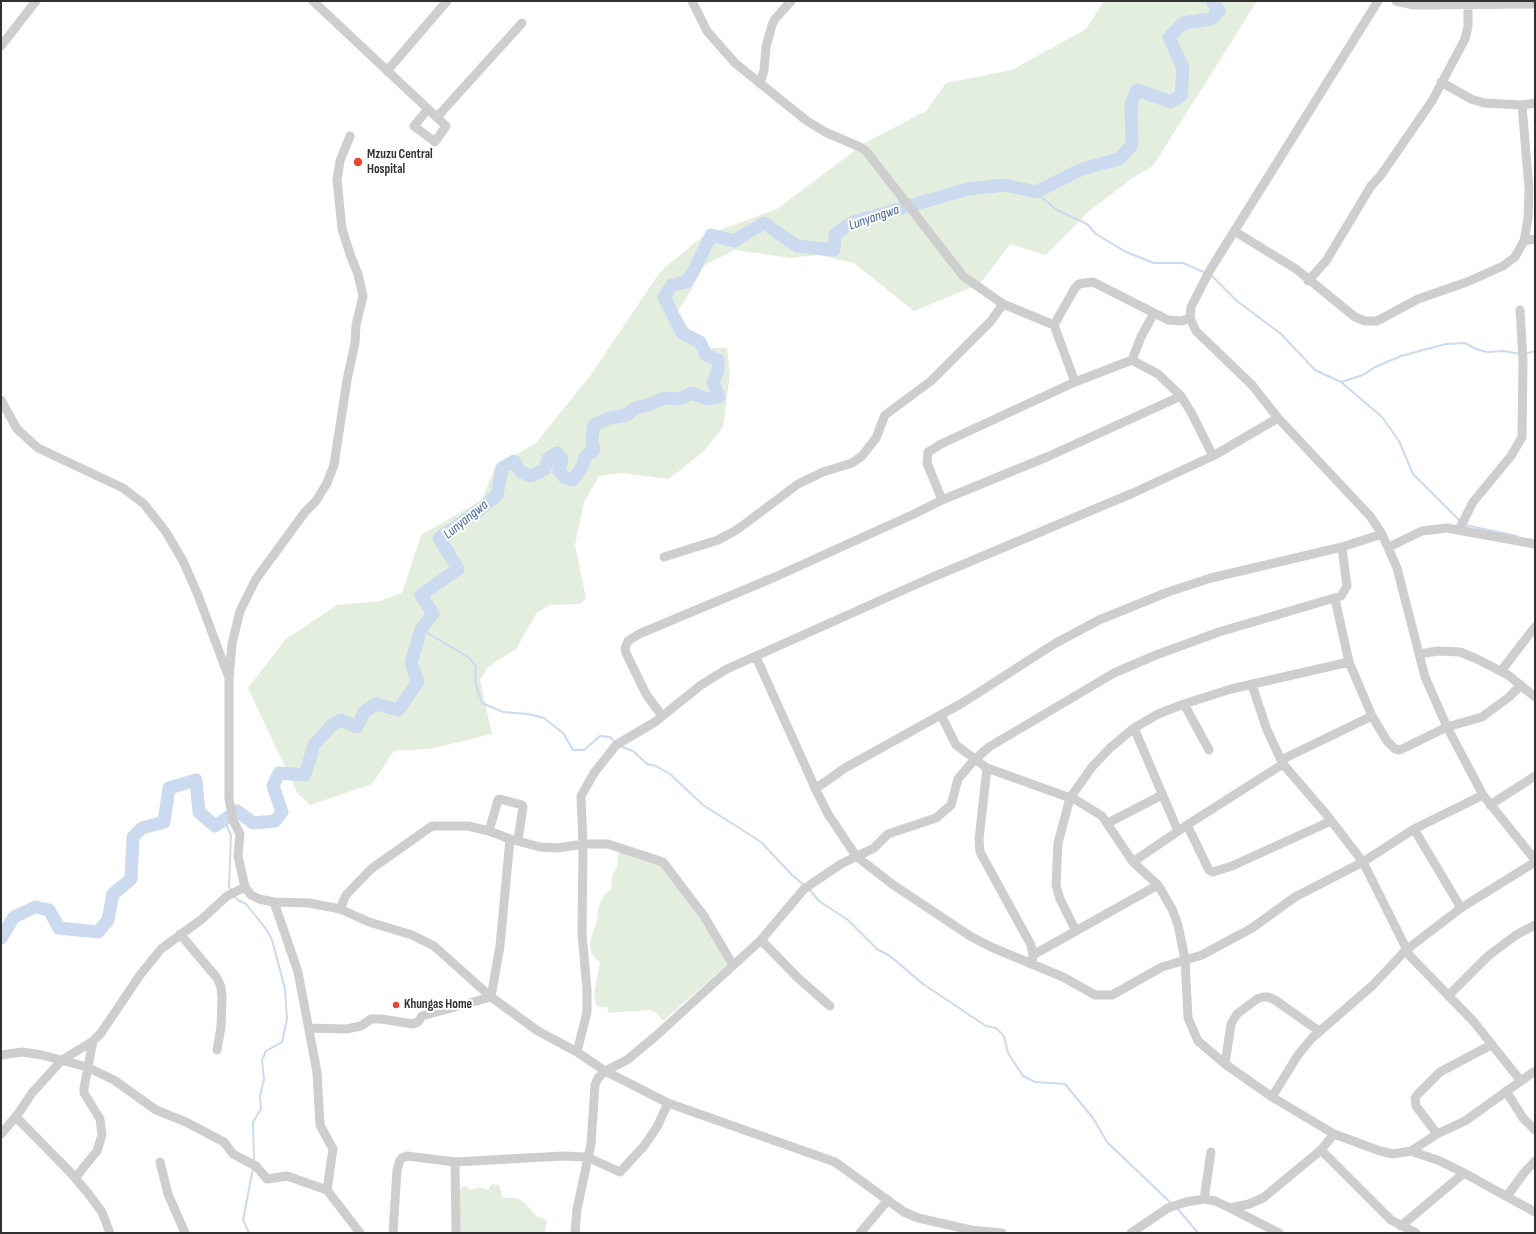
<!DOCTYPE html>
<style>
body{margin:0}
#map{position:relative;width:1536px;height:1234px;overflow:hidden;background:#fff;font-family:"Sofia Sans Condensed",sans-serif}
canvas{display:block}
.frame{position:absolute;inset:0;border:2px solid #313131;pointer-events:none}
</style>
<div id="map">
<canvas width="1536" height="1234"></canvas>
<div class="frame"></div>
</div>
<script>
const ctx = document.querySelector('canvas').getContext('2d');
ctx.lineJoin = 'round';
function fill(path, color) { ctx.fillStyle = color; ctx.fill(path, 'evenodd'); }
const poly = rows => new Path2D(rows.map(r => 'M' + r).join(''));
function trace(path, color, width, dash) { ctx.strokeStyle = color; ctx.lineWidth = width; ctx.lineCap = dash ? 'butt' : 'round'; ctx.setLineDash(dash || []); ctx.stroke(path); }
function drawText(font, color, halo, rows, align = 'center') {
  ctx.font = font + ' "Sofia Sans Condensed",sans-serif'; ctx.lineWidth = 4; ctx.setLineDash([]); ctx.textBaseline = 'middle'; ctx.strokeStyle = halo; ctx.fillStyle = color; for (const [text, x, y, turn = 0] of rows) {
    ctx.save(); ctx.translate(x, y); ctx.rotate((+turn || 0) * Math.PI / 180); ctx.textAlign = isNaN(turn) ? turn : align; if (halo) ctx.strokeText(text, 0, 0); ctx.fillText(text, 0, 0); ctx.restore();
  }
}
fill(poly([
 [1104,1,1257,1,1153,166,1131,179,1088,212,1046,255,1010,244,980,284,914,311,854,263,818,255,790,258,735,250,703,266,692,289,677,312,690,330,709,348,727,348,730,374,723,427,704,451,669,479,622,473,599,476,584,502,575,545,586,598,581,604,550,605,536,614,516,649,488,667,480,680,492,734,430,749,394,751,372,784,310,805,298,794,248,688,285,640,337,605,380,601,402,593,421,535,482,500,495,467,536,443,590,376,660,272,693,244,706,235,777,209,865,143,926,111,946,83,1012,70,1086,29],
 [619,848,662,863,688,895,728,964,663,1021,656,1012,650,1010,607,1013,609,1007,600,1007,596,1005,594,993,600,963,591,953,590,941,596,924,599,906,605,894,611,890,612,875,617,868],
 [492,1184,499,1185,503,1198,517,1198,525,1203,536,1216,547,1220,545,1233,459,1233,458,1191,464,1186,472,1190,479,1187,488,1190]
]), '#e4eedf');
trace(poly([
 [1036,192,1055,209,1087,224,1096,234,1126,252,1154,263,1183,263,1206,273],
 [1210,274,1237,301,1281,334,1315,370,1341,382,1363,375,1375,367,1401,356,1446,344,1465,343,1476,349,1487,352,1504,351,1520,354],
 [1525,354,1535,351],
 [1341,382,1382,417,1399,441,1413,474,1460,521],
 [1465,525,1517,536],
 [421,629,468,657,476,666,475,682,482,703,503,712,528,714,544,718,563,733,573,750,584,750,600,736,610,737,616,743],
 [620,746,633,751,647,764,656,766,670,774,703,805,761,842,792,875,804,885],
 [224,820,231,835,229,887,231,890],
 [809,889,819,901,848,920,877,949,890,956,923,984,986,1026,996,1028,1004,1036,1008,1053,1023,1076,1035,1082,1065,1084,1093,1118,1107,1142,1172,1204],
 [234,896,238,900,246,904,266,929,272,940,285,989,287,1019,282,1042,266,1051,262,1060,264,1079,260,1096,261,1109,253,1122,254,1162],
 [1177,1208,1198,1233],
 [249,1233,243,1220,253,1168]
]), '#cbdaee', 2);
trace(poly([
 [1,938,14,917,35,907,49,910,59,928,98,932,108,920,113,894,131,879,133,837,142,828,164,822,169,788,196,780,199,812,215,826,237,811,253,823,275,821,282,812,273,786,279,773,305,775,314,745,332,725,341,720,357,727,364,712,376,704,398,710,418,682,411,663,421,629,433,614,421,595,458,569,439,538,477,512,497,495,502,468,514,461,521,472,531,476,545,469,548,459,557,453,562,459,559,470,565,478,573,480,583,465,585,457,594,450,592,438,594,425,609,418,627,415,635,408,651,404,663,398,680,399,692,393,707,399,719,397,713,382,718,371,718,360,706,355,700,342,682,333,664,297,672,285,686,282,693,272,711,235,734,241,764,223,797,246,834,250,835,234,853,222,968,189,1005,185,1036,192,1082,169,1119,159,1132,145,1131,103,1137,90,1171,102,1181,96,1183,68,1169,37,1183,23,1211,19,1219,11,1212,1]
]), '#cbdaee', 13);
trace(poly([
 [313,1,428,109],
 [692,1,707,31,735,63,807,121,825,132,860,147,866,151,963,276,1003,304,1054,325],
 [1378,1,1210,270,1191,307,1190,318,1196,331,1252,385,1278,418,1370,516,1382,534,1397,568,1425,677,1447,727,1483,795,1535,860],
 [1396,1,1414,5,1535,4],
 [1,46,36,1],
 [387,71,447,1],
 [1441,82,1471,99,1484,103,1522,105,1535,103],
 [760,84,764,70,766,47,772,25,775,19,791,1],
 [428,109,446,126,435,142,414,126,428,109],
 [437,117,522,23],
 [350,136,340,161,337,180,342,229,351,257,358,274,363,296,356,325,355,343,347,380,334,465,327,483,316,501,305,512,256,579,240,611,232,644,229,679,229,799,233,820,240,834,238,856,245,887,251,895,259,899,274,902,309,903,340,909,369,922,412,935,434,946,491,997,538,1031,577,1052,605,1071,668,1103,835,1162,904,1212,918,1218,971,1230,1002,1233],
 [1234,231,1296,269,1355,317,1365,321,1377,321,1418,299,1467,282,1503,266,1515,257,1524,241,1528,218,1529,189,1522,105],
 [1524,241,1535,239],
 [1308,281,1326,261,1371,186,1381,175,1432,101,1465,39,1468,27,1468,5],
 [1132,360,1141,337,1154,313],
 [1075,382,1054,325,1075,288,1079,284,1093,282,1168,320,1182,321,1190,318],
 [1,400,17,429,38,448,123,488,144,504,166,532,183,561,198,595,229,678],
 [942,500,927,463,928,452,941,444,1075,382,1132,360,1158,374,1181,396,1192,414,1213,456],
 [1459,530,1473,502,1511,456,1522,437,1523,360,1520,310],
 [1389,547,1422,531,1447,528,1535,544],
 [664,557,718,540,738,529,798,484,823,472,852,463,862,456,876,438,885,415,931,381,991,321,1003,304],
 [1335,599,1349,662,1372,716,1387,741,1395,749,1400,750,1447,727,1482,717,1509,697,1521,685],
 [1419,654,1438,651,1460,652,1477,659,1508,675,1535,697],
 [756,657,816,790,828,814,856,856,892,884,970,936,991,947,1063,977,1095,995,1112,995,1162,967,1202,955,1252,928,1295,897,1363,862,1414,829,1483,795],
 [1501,671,1535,627],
 [1252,685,1267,730,1283,764,1326,814,1363,862,1410,956,1474,1022,1520,1080],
 [1184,704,1209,750],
 [941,715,956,745,987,768,1076,800,1102,816,1133,862,1158,885,1172,909,1178,925,1185,959,1188,1018,1198,1041,1225,1064,1272,1097,1334,1134,1380,1151,1393,1154,1411,1151,1437,1134,1465,1121,1535,1071],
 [662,716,646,694,626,653,625,648,628,641,639,634,775,577,914,514,942,500,1047,457,1181,396],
 [1134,728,1178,831],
 [1281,760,1372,716],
 [987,768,979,839,980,852,1031,945,1033,955,1032,963],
 [815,789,845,768,964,702,1054,644,1099,620,1168,592,1211,578,1342,547,1382,534],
 [1490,805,1535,776],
 [1108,823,1162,795],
 [1187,825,1209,870,1213,872,1232,866,1331,821],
 [1414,829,1461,908],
 [489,831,498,800,500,799,522,805,523,807,518,840],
 [1133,862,1187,825,1283,764],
 [274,902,298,972,317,1072,320,1125,333,1149,327,1190],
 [340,909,346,895,371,869,432,826,468,826,489,831,510,839],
 [1076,931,1060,899,1056,885,1058,843,1070,798,1092,767,1110,748,1134,728,1158,714,1184,704,1231,689,1349,662],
 [180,934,217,978,221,987,222,998,221,1027,217,1050],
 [761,940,798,978,830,1006],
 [1033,955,1158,885],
 [1449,995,1488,956,1516,935,1535,925],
 [310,1028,346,1029,361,1026,371,1019,381,1019,413,1024,418,1022,422,1016,491,997,500,946,510,839,540,847,558,848,583,844,608,844,663,862,704,916,733,965],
 [577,1052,587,1012,587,989,582,934,583,844,581,796,594,773,616,745,655,722,701,685,727,669,926,580,1133,493,1213,456,1278,418],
 [1,1055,22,1052,42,1055,87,1067,114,1080,156,1110,186,1122,224,1142,233,1154,256,1166,267,1179,287,1176,327,1190,360,1233],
 [1225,1064,1231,1024,1237,1014,1257,999,1263,997,1268,997,1275,1000,1319,1031],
 [1506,1091,1523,1118,1535,1130],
 [1272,1097,1298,1055,1312,1038,1373,985,1406,950,1461,908,1535,862],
 [16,1117,70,1172,87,1192,102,1212,110,1233],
 [1,1134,18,1114,32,1093,62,1060,93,1041,101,1033,140,975,161,949,202,919,227,896,245,887],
 [1437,1134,1416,1106,1415,1098,1417,1095,1440,1072,1491,1045],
 [1321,1150,1391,1220,1416,1233],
 [1411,1151,1440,1161,1464,1173,1535,1212],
 [160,1162,168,1194,185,1233],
 [455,1162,456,1233],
 [75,1178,97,1151,102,1135,100,1119,84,1093,84,1088,93,1041],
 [1507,1196,1524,1173,1535,1161],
 [1204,1199,1211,1152],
 [1230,1208,1279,1233],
 [1401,1226,1464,1173],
 [393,1233,397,1170,400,1160,402,1158,407,1156,455,1162,563,1156,587,1157,620,1172,644,1146,657,1127,668,1103],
 [575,1233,577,1209,591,1144,595,1085,598,1078,605,1071,627,1060,657,1035,761,940,804,889,841,864,874,848,888,834,936,818,951,805,958,779,974,760,989,747,1114,673,1156,655,1219,632,1341,596,1347,586,1342,547],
 [860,1233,888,1200],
 [1131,1233,1168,1208,1186,1202,1204,1199,1215,1201,1230,1208,1249,1204,1263,1198,1321,1150,1334,1134]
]), '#cecece', 9);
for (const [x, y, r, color] of [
 [358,162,5,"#ea4531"],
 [396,1005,4,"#ea4531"]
]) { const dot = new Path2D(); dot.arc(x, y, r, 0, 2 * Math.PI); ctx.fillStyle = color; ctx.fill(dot); trace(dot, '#fff', 1.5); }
drawText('bold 13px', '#313131', '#fff', [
 ["Mzuzu Central",367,155],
 ["Hospital",367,170],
 ["Khungas Home",404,1005]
], 'left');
drawText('italic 14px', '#3c6396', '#fff', [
 ["Lunyangwa",874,218,-19],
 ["Lunyangwa",466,520,-39]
]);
</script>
